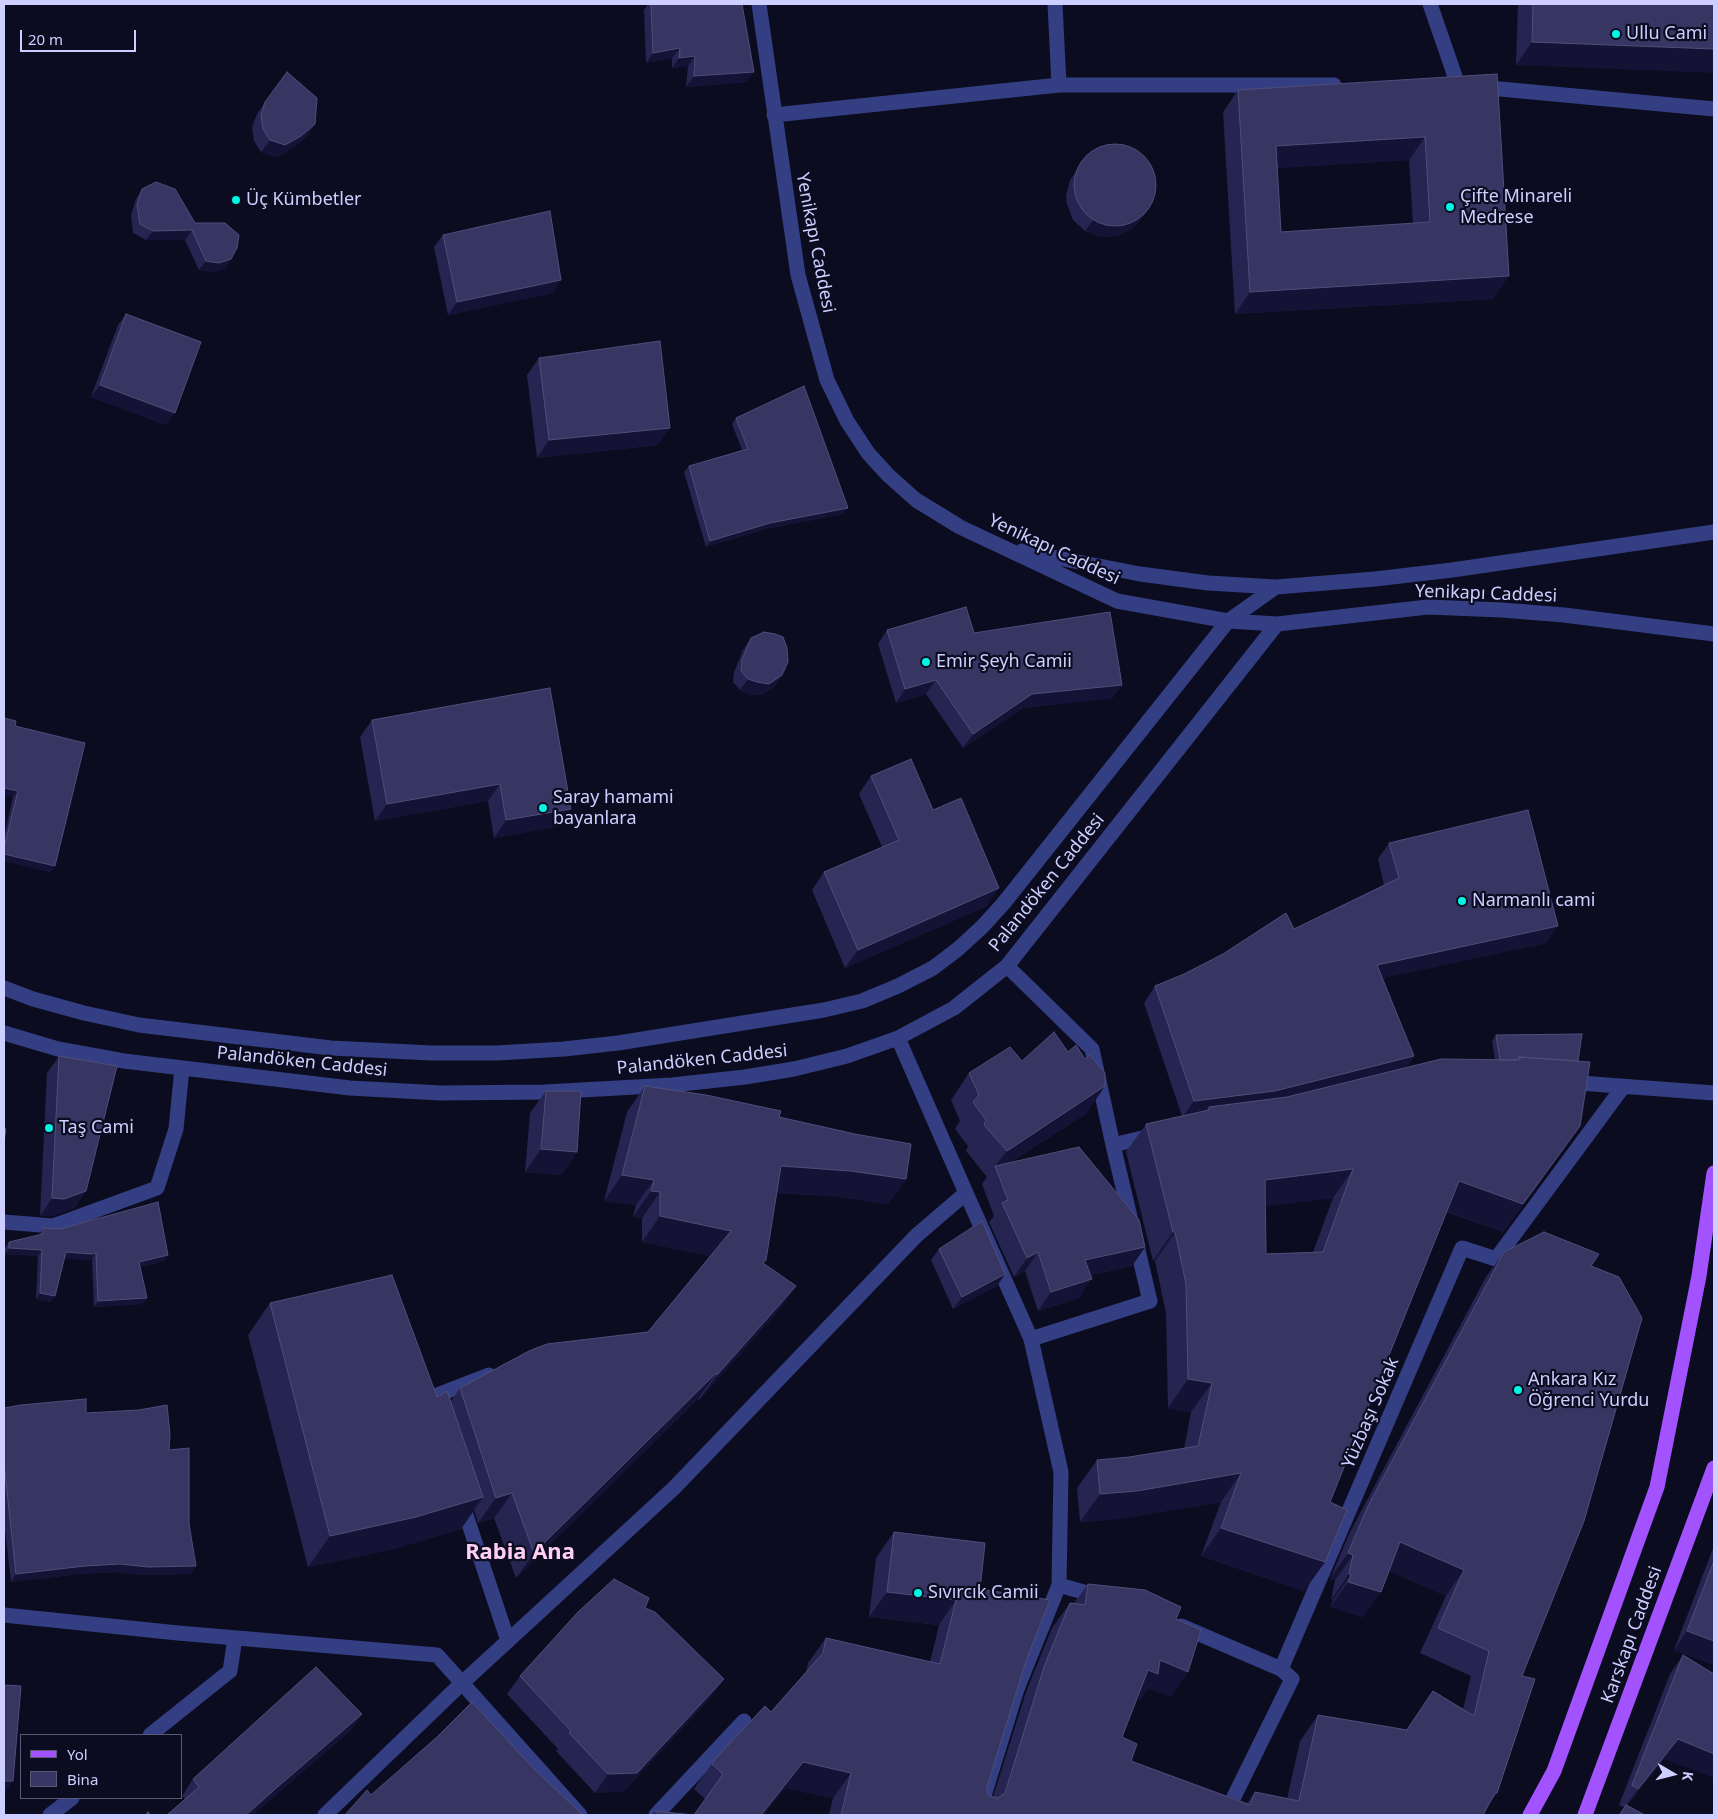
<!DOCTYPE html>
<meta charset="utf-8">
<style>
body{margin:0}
#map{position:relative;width:1718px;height:1819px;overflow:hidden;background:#0c0c21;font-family:"Noto Sans",sans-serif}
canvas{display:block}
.frame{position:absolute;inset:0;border:5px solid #cccfff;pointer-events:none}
.legend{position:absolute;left:20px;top:1734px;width:162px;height:65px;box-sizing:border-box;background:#0c0c21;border:1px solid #595a7a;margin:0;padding:6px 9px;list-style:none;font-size:15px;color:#cccfff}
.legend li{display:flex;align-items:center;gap:10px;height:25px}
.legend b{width:25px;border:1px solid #595a7a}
.north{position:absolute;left:1648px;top:1749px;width:50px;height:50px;-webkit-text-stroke:4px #0c0c21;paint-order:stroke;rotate:98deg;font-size:14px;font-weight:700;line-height:20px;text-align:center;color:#cccfff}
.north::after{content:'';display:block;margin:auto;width:18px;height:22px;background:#cccfff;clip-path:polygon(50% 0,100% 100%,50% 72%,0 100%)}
.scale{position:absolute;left:20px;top:30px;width:116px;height:22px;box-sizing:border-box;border:2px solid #cccfff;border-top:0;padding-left:6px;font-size:15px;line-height:18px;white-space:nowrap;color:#cccfff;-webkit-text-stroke:4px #0c0c21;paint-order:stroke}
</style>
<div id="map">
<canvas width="1718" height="1819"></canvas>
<div class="frame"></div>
<ul class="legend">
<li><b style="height:6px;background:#a253ff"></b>Yol</li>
<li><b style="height:14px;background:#373663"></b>Bina</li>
</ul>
<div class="north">K</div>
<div class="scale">20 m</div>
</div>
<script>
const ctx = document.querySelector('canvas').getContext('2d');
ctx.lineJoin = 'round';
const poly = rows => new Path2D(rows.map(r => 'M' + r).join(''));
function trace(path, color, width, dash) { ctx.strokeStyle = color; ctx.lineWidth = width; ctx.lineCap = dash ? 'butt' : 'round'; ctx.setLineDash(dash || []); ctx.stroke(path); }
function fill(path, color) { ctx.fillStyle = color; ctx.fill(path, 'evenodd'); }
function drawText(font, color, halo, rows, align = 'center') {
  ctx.font = font + ' "Noto Sans",sans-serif'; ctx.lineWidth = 4.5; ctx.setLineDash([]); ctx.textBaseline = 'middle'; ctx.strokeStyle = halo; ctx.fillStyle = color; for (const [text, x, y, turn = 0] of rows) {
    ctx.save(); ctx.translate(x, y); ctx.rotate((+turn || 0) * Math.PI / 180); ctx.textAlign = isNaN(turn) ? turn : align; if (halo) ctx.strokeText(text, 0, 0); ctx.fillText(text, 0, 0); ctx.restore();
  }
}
trace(poly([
 [759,4,798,275,827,380,847,421,868,453,888,475,916,500,960,527,1117,601,1228,621,1277,624,1428,607,1502,610,1564,615,1714,634],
 [1055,4,1059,85],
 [1430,4,1458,85],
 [1479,87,1714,109],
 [774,115,1059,85,1334,85],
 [1022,551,1140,574,1208,583,1276,587,1375,579,1452,570,1714,532],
 [1007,966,1092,1049,1113,1145,1155,1135],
 [4,988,33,999,84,1013,139,1025,331,1048,431,1053,497,1053,564,1049,618,1043,824,1010,862,1001,898,986,933,968,958,949,982,927,1003,904,1228,621,1276,587],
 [4,1033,58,1049,124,1061,350,1088,441,1093,545,1092,672,1085,745,1077,794,1069,847,1056,898,1038,954,1008,1007,966,1277,624],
 [1566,1082,1714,1093],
 [966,1193,1031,1339,1061,1472,1059,1585,1017,1689,978,1815],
 [4,1222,53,1226,157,1188,176,1129,182,1068],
 [1031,1339,1150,1301,1113,1145],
 [430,1409,427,1399,489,1375],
 [461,1500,508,1641],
 [1059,1585,1101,1597],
 [4,1615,178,1633,437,1655,580,1815],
 [1181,1626,1281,1669],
 [150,1735,230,1671,235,1638],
 [50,1815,72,1798],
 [325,1815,461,1684,674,1488,917,1235,966,1193,898,1038],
 [656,1815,744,1721],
 [1225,1815,1292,1679,1281,1669,1462,1248,1496,1259,1623,1087]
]), '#343f83', 15);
trace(poly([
 [1530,1815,1554,1771,1657,1487,1699,1276,1714,1173],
 [1585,1815,1714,1468]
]), '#a253ff', 15);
fill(poly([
 [648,4,742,4,746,82,686,87,688,66,672,68,672,58,646,63,644,10],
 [1518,4,1714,4,1516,65],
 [1497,74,1493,299,1235,314,1223,112,1238,90],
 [1409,160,1413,224,1281,232,1277,168],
 [265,102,315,124,307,136,293,148,277,157,261,152,254,141,252,127,257,114],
 [1088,155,1143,217,1132,229,1117,236,1101,237,1085,231,1073,220,1067,204,1066,196,1070,180],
 [142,189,195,223,231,259,224,269,213,272,199,270,185,240,146,240,133,233,131,215,136,199],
 [443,235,561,280,552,293,448,315,434,247],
 [126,314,166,425,91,397,118,325],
 [539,358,658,445,537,458,527,375],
 [736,418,843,514,766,529,706,547,684,472,689,466,742,450,732,424],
 [887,630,974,633,1122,685,1112,698,1023,708,963,748,926,694,896,703,878,644],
 [751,638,782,675,774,687,761,695,748,694,740,690,733,682,734,672,743,650],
 [550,688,559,826,494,838,488,801,375,821,360,737,372,720],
 [4,718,15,726,51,872,4,861,4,837,13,797,4,795],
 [871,776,933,810,987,906,845,968,812,890,824,872,882,847,859,794],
 [1389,843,1546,943,1382,978,1414,1056,1406,1068,1495,1060,1492,1041,1496,1035,1578,1061,1580,1126,1503,1232,1446,1212,1330,1502,1325,1562,1304,1591,1201,1556,1221,1502,1117,1519,1080,1522,1077,1488,1097,1460,1129,1457,1184,1449,1191,1412,1168,1408,1166,1313,1155,1261,1153,1261,1126,1152,1146,1124,1182,1116,1144,1003,1155,986,1294,929,1384,885,1378,859],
 [1333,1198,1313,1252,1266,1254,1265,1206],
 [59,1056,86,1191,74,1208,52,1216,40,1216,47,1073],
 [1022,1061,1087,1113,1011,1162,1145,1247,1132,1266,1091,1275,1079,1298,1038,1311,1025,1271,1014,1277,989,1222,994,1216,982,1184,987,1177,966,1151,968,1146,955,1129,960,1121,951,1100,969,1073],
 [645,1086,779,1117,906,1179,888,1204,833,1196,776,1193,763,1263,796,1286,778,1311,699,1400,698,1399,516,1578,494,1518,478,1523,474,1510,461,1529,394,1549,308,1567,248,1335,270,1303,437,1397,451,1401,460,1388,648,1332,710,1256,642,1242,642,1218,633,1217,636,1205,604,1201,627,1112],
 [546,1091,577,1152,561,1175,525,1172,530,1113],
 [43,1228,168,1255,164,1261,140,1267,143,1304,94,1307,92,1259,87,1260,64,1258,51,1302,36,1299,38,1256,5,1254,5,1248,9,1242,39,1235],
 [939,1249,1005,1274,997,1286,953,1309,931,1260],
 [1504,1252,1591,1266,1522,1676,1497,1793,1489,1804,1483,1815,829,1815,833,1798,785,1788,763,1815,652,1815,655,1811,694,1815,705,1799,694,1789,715,1759,771,1712,806,1672,808,1663,826,1638,930,1662,939,1625,869,1617,876,1558,894,1532,980,1589,1026,1661,987,1787,987,1792,989,1796,993,1797,1026,1692,1052,1628,1070,1603,1074,1603,1088,1584,1176,1619,1171,1697,1148,1688,1140,1700,1137,1698,1122,1737,1131,1761,1247,1803,1255,1792,1287,1799,1300,1741,1318,1715,1406,1730,1433,1691,1463,1709,1471,1676,1420,1653,1446,1596,1389,1571,1363,1617,1330,1607,1333,1600,1331,1600,1335,1580,1330,1579,1350,1532,1486,1277],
 [4,1408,86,1413,169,1450,189,1524,191,1574,142,1575,115,1572,79,1574,11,1582,4,1521],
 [1714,1546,1714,1665,1674,1650],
 [645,1608,711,1697,624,1791,595,1793,556,1751,558,1749,507,1694,520,1676],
 [1683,1655,1664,1759,1627,1805,1645,1815,1618,1815,1624,1807,1619,1805,1670,1674],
 [362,1714,350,1731,263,1806,185,1799,182,1796,193,1779]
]), '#262450');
fill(poly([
 [1532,42,1714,49,1714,73,1516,65],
 [680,48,672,58,646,63,653,53],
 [695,56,688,66,672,68,679,58],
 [754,72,746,82,686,87,694,76],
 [315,124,307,136,293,148,277,157,261,152,270,140],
 [1425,137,1409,160,1260,169,1276,146],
 [1151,205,1143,217,1132,229,1117,236,1101,237,1085,231,1094,219],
 [192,230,185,240,146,240,153,231],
 [231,259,224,269,213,272,199,270,206,261],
 [1509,276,1493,299,1235,314,1250,292],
 [561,280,552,293,448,315,457,302],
 [100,385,175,413,166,425,91,397],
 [670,428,658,445,537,458,549,440],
 [848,508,843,514,766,529,706,547,710,541,770,523],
 [782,675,774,687,761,695,748,694,740,690,748,679],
 [936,680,926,694,896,703,905,689],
 [1122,685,1112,698,1023,708,963,748,973,734,1032,694],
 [500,784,488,801,375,821,387,804],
 [4,788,18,791,13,797,4,795],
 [571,809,559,826,494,838,506,820],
 [4,854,55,866,51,872,4,861],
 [999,888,987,906,845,968,858,950],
 [1558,926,1546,943,1365,982,1377,965],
 [1414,1056,1403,1073,1263,1108,1209,1107,1203,1115,1182,1118,1194,1101],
 [1105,1086,1087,1113,997,1171,995,1166,1007,1151],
 [1580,1126,1503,1232,1439,1209,1459,1181],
 [541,1149,577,1152,561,1175,525,1172],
 [781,1166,851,1171,906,1179,888,1204,833,1196,763,1192],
 [1353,1169,1333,1198,1245,1209,1265,1180],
 [622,1175,654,1180,636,1205,604,1201],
 [86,1191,74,1208,52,1216,40,1216,52,1198],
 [651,1191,660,1192,642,1218,633,1217],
 [660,1216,731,1231,713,1257,642,1242],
 [1173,1232,1175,1232,1155,1261,1153,1261],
 [1145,1247,1132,1266,1072,1279,1085,1260],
 [9,1248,42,1250,38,1256,5,1254],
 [66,1252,96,1253,92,1259,87,1260,61,1258],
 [1038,1252,1025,1271,1014,1277,1027,1258],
 [168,1255,164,1261,135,1268,139,1262],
 [1005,1274,997,1286,953,1309,962,1297],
 [1092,1279,1079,1298,1038,1311,1051,1292],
 [796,1286,778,1311,699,1400,717,1375],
 [40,1293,55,1296,51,1302,36,1299],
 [147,1298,143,1304,94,1307,98,1301],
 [716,1373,698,1399,516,1578,534,1553],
 [1188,1379,1212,1383,1191,1412,1168,1408],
 [1241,1473,1221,1502,1117,1519,1080,1522,1100,1494],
 [512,1493,494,1518,478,1523,496,1498],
 [483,1497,461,1529,394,1549,308,1567,330,1536],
 [1221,1528,1325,1562,1304,1591,1201,1556],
 [1400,1542,1464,1570,1446,1596,1382,1568],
 [1348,1553,1353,1555,1335,1580,1330,1579],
 [120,1564,196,1566,191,1574,142,1575,115,1572,79,1574,11,1582,16,1574,85,1566],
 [1349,1574,1351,1575,1333,1600,1331,1600],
 [1348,1582,1381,1592,1363,1617,1330,1607],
 [887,1592,956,1600,939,1625,869,1617],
 [1687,1631,1714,1641,1714,1665,1674,1650],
 [1160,1660,1188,1672,1171,1697,1148,1688,1140,1700,1130,1696,1148,1670],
 [724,1679,711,1697,624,1791,595,1793,608,1774],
 [362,1714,350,1731,253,1815,246,1815,274,1790],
 [1678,1739,1714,1754,1714,1778,1664,1759,1624,1808,1638,1789],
 [803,1762,851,1773,833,1798,785,1788,763,1815,761,1815],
 [4,1781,13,1781,4,1793]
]), '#141335');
const building = poly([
 [651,4,742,4,754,72,694,76,695,56,679,58,680,48,653,53,651,4],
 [1533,4,1714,4,1714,49,1532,42,1533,4],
 [287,72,317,98,315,124,301,136,285,145,270,140,263,129,261,115,265,102,287,72],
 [1497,74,1509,276,1250,292,1238,90,1497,74],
 [1425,137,1430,222,1281,232,1276,146,1425,137],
 '1074 185a41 41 0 1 1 82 0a41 41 0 1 1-82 0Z',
 [156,182,175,189,195,223,225,223,239,235,237,248,231,259,219,263,206,261,192,230,153,231,140,224,137,205,142,189,156,182],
 [550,211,561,280,457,302,443,235,550,211],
 [126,314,201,342,175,413,100,385,126,314],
 [660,341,670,428,549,440,539,358,660,341],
 [804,386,848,508,770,523,710,541,689,466,748,449,736,418,804,386],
 [966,607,974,633,1110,612,1122,685,1032,694,973,734,936,680,905,689,887,630,966,607],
 [764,632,775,634,783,637,787,648,788,662,782,675,769,684,757,682,748,679,741,671,742,660,751,638,764,632],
 [550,688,571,809,506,820,500,784,387,804,372,720,550,688],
 [4,718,16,721,15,726,85,743,55,866,4,854,4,848,18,791,4,788,4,718],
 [911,759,933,810,961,798,999,888,858,950,824,872,899,840,871,776,911,759],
 [1528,810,1558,926,1377,965,1414,1056,1275,1091,1194,1101,1155,986,1184,974,1223,954,1286,913,1294,929,1399,878,1389,843,1528,810],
 [1054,1032,1068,1052,1076,1045,1085,1059,1090,1055,1105,1073,1105,1086,1007,1151,984,1125,986,1120,973,1102,979,1095,969,1073,1010,1047,1022,1061,1054,1032],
 [1582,1034,1578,1061,1519,1057,1517,1060,1500,1060,1496,1035,1582,1034],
 [59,1056,117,1066,86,1191,64,1199,52,1198,59,1056],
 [1519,1057,1590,1062,1580,1126,1523,1204,1459,1181,1330,1502,1347,1510,1325,1562,1221,1528,1241,1473,1137,1491,1100,1494,1097,1460,1129,1457,1198,1446,1212,1383,1188,1379,1186,1284,1175,1232,1173,1232,1146,1124,1209,1110,1209,1107,1287,1097,1441,1059,1520,1060,1519,1057],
 [1353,1169,1323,1252,1266,1254,1265,1180,1353,1169],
 [645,1086,706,1095,781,1111,779,1117,855,1134,911,1144,906,1179,851,1171,781,1166,766,1260,763,1263,796,1286,717,1375,716,1373,534,1553,512,1493,496,1498,460,1388,529,1351,547,1344,648,1332,731,1231,660,1216,660,1192,651,1191,654,1180,622,1175,645,1086],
 [546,1091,581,1091,577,1152,541,1149,546,1091],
 [4,1128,6,1129,4,1142,4,1128],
 [1079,1147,1139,1220,1145,1247,1085,1260,1092,1279,1051,1292,1038,1252,1027,1258,1002,1203,1008,1200,995,1166,1079,1147],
 [158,1202,168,1255,139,1262,147,1298,98,1301,96,1253,92,1254,66,1252,55,1296,40,1293,42,1250,9,1248,9,1242,43,1234,43,1228,60,1229,158,1202],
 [982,1221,1005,1274,962,1297,939,1249,982,1221],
 [1544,1232,1599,1254,1591,1266,1619,1277,1642,1318,1584,1521,1522,1676,1535,1679,1497,1793,1495,1793,1483,1815,841,1815,851,1773,803,1762,761,1815,659,1815,655,1811,694,1815,723,1774,712,1764,715,1759,765,1706,771,1712,823,1653,826,1638,940,1664,956,1600,887,1592,894,1532,985,1543,980,1589,1050,1600,1026,1661,987,1787,987,1792,989,1796,998,1798,1005,1793,1044,1667,1070,1603,1085,1605,1088,1584,1145,1590,1181,1607,1176,1619,1201,1630,1188,1672,1160,1660,1158,1674,1148,1670,1122,1737,1137,1744,1131,1761,1250,1805,1255,1792,1299,1801,1318,1715,1407,1730,1433,1691,1474,1716,1489,1651,1438,1628,1464,1570,1400,1542,1381,1592,1348,1582,1351,1575,1349,1574,1353,1555,1348,1553,1368,1506,1504,1252,1544,1232],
 [392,1275,437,1397,447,1391,483,1497,416,1517,330,1536,270,1303,392,1275],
 [86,1399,86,1413,139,1410,167,1405,170,1434,169,1450,189,1448,189,1524,196,1566,148,1567,120,1564,85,1566,16,1574,4,1464,4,1408,21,1405,86,1399],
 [1714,1561,1714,1641,1687,1631,1714,1561],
 [614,1579,649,1598,645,1608,655,1612,724,1679,637,1773,608,1774,569,1733,571,1731,520,1676,578,1612,614,1579],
 [1683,1655,1714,1674,1714,1754,1678,1739,1638,1789,1632,1785,1683,1655],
 [316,1667,362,1714,274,1790,246,1815,167,1815,199,1787,193,1779,316,1667],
 [4,1685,21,1686,13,1781,4,1781,4,1685],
 [472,1702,535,1770,581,1813,581,1815,345,1815,367,1790,371,1795,437,1737,472,1702],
 [1626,1805,1645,1815,1620,1815,1626,1805],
 [148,1812,151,1815,145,1815,148,1812]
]);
fill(building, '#373663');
trace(building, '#4f4e7b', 1);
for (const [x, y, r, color] of [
 [1616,34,5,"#00f7e6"],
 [236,200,5,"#00f7e6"],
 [1450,207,5,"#00f7e6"],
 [926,662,5,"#00f7e6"],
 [543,808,5,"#00f7e6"],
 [1462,901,5,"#00f7e6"],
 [49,1128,5,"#00f7e6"],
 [1518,1390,5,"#00f7e6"],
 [918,1593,5,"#00f7e6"]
]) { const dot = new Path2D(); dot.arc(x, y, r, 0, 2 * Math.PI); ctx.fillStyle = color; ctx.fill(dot); trace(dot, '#0c0c21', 2); }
drawText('18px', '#cccfff', '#0c0c21', [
 ["Ullu Cami",1626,34],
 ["Çifte Minareli",1460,197],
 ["Medrese",1460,218],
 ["Üç Kümbetler",246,200],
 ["Emir Şeyh Camii",936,662],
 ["Saray hamami",553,798],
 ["bayanlara",553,819],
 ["Narmanlı cami",1472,901],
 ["Taş Cami",59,1128],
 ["Ankara Kız",1528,1380],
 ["Öğrenci Yurdu",1528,1401],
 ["Sıvırcık Camii",928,1593]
], 'left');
drawText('18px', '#cccfff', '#0c0c21', [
 ["Yenikapı Caddesi",815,243,79],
 ["Yenikapı Caddesi",1054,550,25],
 ["Yenikapı Caddesi",1486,594,2],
 ["Palandöken Caddesi",1047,883,-51],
 ["Palandöken Caddesi",702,1060,-6],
 ["Palandöken Caddesi",302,1062,6],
 ["Yüzbaşı Sokak",1371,1413,-67],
 ["Karskapı Caddesi",1632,1635,-70]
]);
drawText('bold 22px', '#ffcef5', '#0c0c21', [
 ["Rabia Ana",520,1553]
]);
</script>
